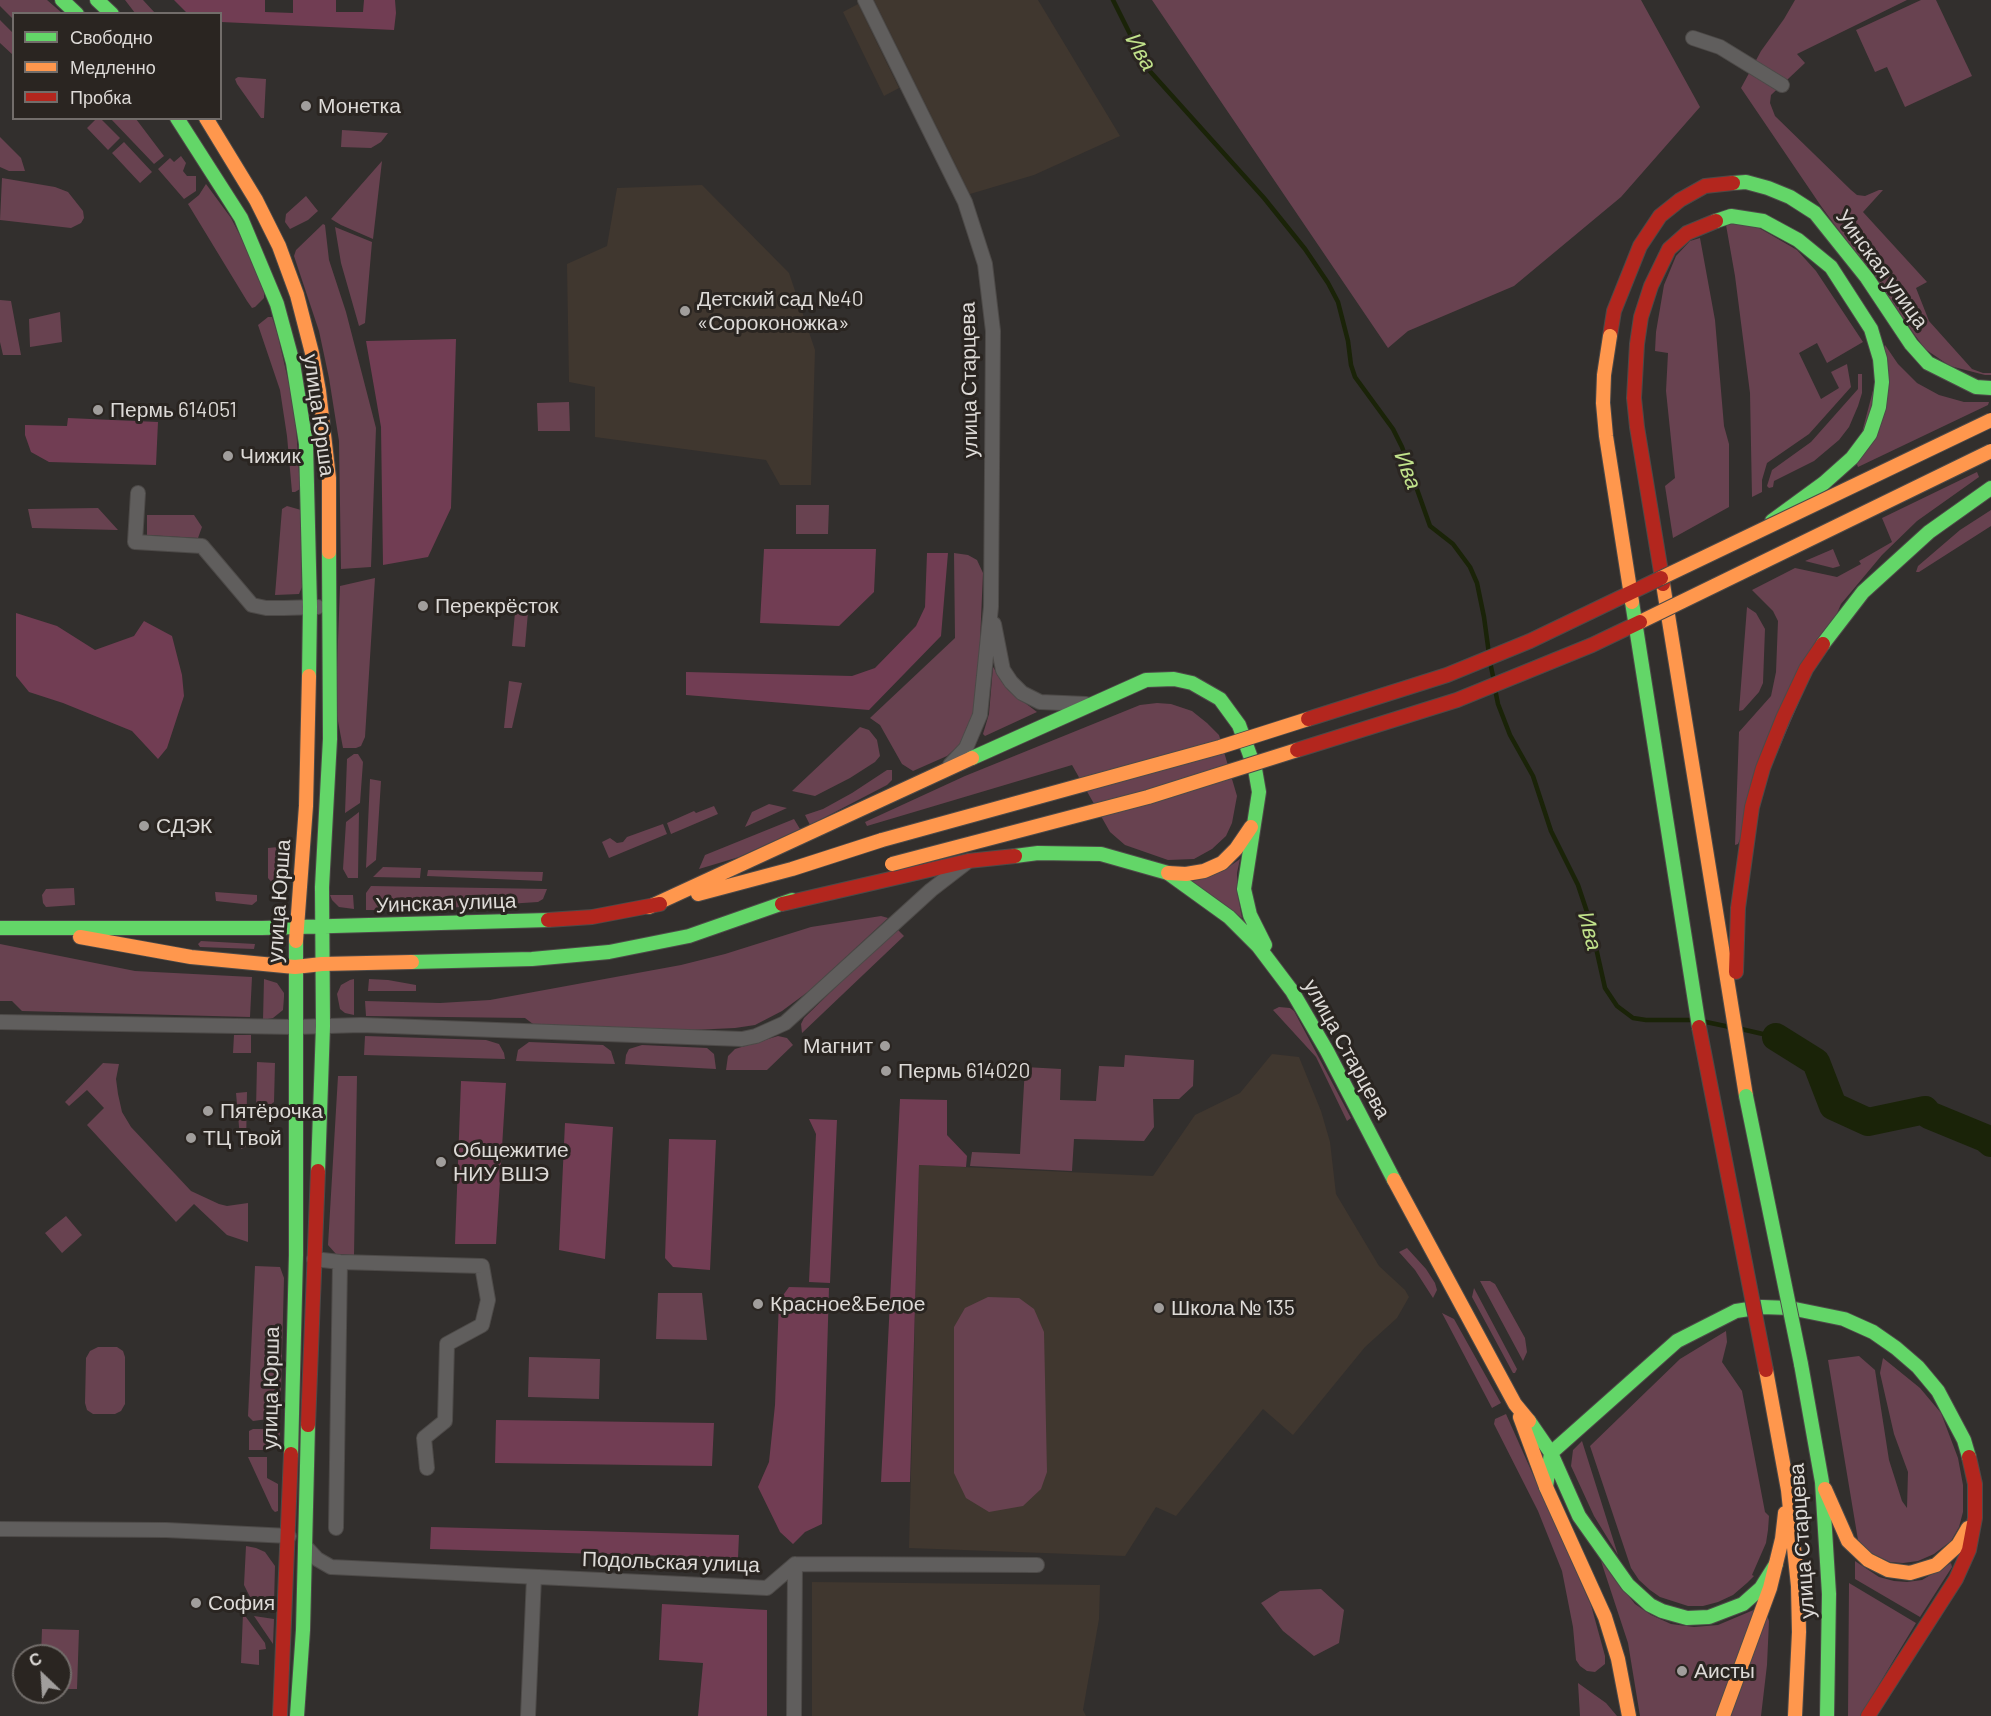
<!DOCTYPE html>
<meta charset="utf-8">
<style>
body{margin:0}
#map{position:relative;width:1991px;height:1716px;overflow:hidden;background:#322f2d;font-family:Barlow,sans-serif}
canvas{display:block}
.legend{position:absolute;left:12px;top:12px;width:210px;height:108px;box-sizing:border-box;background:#2a2521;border:2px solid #726d6a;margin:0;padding:8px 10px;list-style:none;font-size:18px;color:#dddad7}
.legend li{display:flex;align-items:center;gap:12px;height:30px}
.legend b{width:30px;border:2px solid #726d6a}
.north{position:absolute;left:12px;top:1644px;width:60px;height:60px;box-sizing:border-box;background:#2a2521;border:2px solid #726d6a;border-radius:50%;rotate:335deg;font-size:16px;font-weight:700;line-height:24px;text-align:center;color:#dddad7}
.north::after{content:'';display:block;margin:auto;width:21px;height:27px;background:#a19e9c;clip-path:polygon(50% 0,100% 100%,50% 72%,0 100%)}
</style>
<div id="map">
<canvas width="1991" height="1716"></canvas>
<ul class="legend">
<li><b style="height:8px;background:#63d668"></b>Свободно</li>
<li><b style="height:8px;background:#ff974d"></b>Медленно</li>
<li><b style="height:8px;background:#b3261e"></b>Пробка</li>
</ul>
<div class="north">С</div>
</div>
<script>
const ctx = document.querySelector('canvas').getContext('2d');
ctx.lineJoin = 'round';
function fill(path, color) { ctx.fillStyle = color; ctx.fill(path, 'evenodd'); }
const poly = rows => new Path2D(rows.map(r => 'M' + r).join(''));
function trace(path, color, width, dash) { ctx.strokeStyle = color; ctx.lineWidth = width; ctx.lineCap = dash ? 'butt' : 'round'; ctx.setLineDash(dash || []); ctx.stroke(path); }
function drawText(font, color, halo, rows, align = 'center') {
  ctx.font = font + ' Barlow,sans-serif'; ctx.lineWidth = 6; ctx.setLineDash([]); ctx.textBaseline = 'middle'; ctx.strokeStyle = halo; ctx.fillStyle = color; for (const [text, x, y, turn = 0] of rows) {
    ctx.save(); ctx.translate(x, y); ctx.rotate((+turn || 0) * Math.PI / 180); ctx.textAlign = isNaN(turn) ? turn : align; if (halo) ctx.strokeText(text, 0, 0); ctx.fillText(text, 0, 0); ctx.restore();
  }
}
fill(poly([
 [874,0,1038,0,1120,136,1034,175,970,194],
 [858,4,899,88,884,96,843,12],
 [702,185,789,273,815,350,811,485,780,485,766,460,595,437,595,387,569,382,567,264,607,246,617,188],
 [1272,1054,1299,1057,1321,1111,1330,1142,1336,1194,1379,1266,1405,1290,1409,1297,1397,1318,1365,1347,1293,1435,1263,1409,1176,1516,1156,1507,1125,1556,909,1548,919,1165,1153,1176,1195,1115,1240,1093],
 [812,1582,1100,1585,1099,1619,1083,1710,1086,1716,812,1716]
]), '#40372f');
fill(poly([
 [0,0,47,0,62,13,14,14,13,19,0,6],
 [125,0,143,0,155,13,135,13],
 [1152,0,1641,0,1700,107,1621,197,1514,286,1408,331,1388,348],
 [1795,0,1907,0,1797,54,1805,63,1771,95,1770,103,1775,116,1851,190,1857,195,1865,196,1879,190,1883,190,1863,212,1927,282,1916,288,1929,321,1972,369,1983,373,1991,373,1991,375,1985,375,1950,366,1925,349,1821,206,1741,88,1761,51,1784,19],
 [1921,0,1936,0,1972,76,1905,107,1887,67,1875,72,1856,30],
 [0,20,13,33,13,55,0,43],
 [238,77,266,79,264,118,261,118,237,84,235,79],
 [96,119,101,119,120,138,108,150,87,128],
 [111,119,136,119,164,156,154,164],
 [342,130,388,133,381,142,371,148,341,147],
 [0,137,21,158,25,171,9,171,0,167],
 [124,142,152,172,140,183,112,153],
 [181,156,186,163,183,171,187,176,196,176,196,191,184,199,158,169,170,158,174,162],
 [382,161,373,239,341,225,331,219],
 [2,178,55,187,68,192,83,211,84,218,81,223,71,228,0,220],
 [206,184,231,218,249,253,264,289,264,298,255,307,252,308,247,301,188,204,199,195],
 [306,196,318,211,308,220,290,229,285,222,286,214],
 [1747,221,1797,250,1816,271,1863,342,1827,363,1817,343,1799,353,1821,399,1839,388,1831,372,1847,364,1851,387,1809,434,1767,463,1762,480,1762,492,1752,497,1750,393,1735,276,1726,225],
 [323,224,325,225,329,260,346,312,376,428,371,567,341,569,339,441,329,378,319,331,294,256,296,250],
 [335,227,372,242,365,323,359,326,341,263],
 [1700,238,1715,320,1724,426,1729,444,1729,507,1673,538,1665,486,1675,478,1666,391,1668,353,1655,351,1656,332,1664,285,1676,256,1690,241],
 [0,300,11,301,21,355,3,355,0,342],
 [60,312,62,342,30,347,29,319],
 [268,317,272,317,277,332,295,410,300,489,295,492,292,492,287,436,280,390,258,325],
 [1885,345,1898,364,1917,383,1939,395,1964,402,1989,402,1988,405,1858,467,1855,459],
 [1858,374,1862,374,1862,393,1858,406,1849,427,1839,440,1814,461,1774,481,1773,487,1769,488,1767,486,1772,470,1811,442,1858,389],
 [569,402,570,431,538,431,537,403],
 [1977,472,1979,477,1917,521,1882,555,1841,604,1738,844,1735,845,1739,732,1771,696,1776,672,1778,621,1773,611,1752,590,1795,568,1837,577,1861,564,1859,561,1892,542,1882,518],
 [796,505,829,505,828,534,796,534],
 [287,506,301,510,302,587,299,594,275,595,282,509],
 [98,508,118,530,32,528,28,509],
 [1991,510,1991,526,1919,572,1916,572,1918,566,1960,530],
 [147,515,194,515,202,527,198,538,147,535],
 [1833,549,1840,566,1833,568,1805,561],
 [954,553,968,555,977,560,983,573,977,710,967,735,958,746,947,756,913,771,902,764,880,725,870,718,955,638],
 [375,578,365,737,361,746,356,748,343,748,337,716,337,668,340,586],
 [516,601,524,605,528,612,525,647,512,646],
 [1747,607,1756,613,1765,629,1763,683,1759,692,1743,710,1739,711],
 [993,667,1008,690,1037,712,985,736,983,734,989,714],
 [509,681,522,683,512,728,504,728],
 [1157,703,1171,704,1192,711,1207,723,1219,735,1237,796,1232,823,1226,836,1212,849,1194,859,1168,860,1125,845,1110,832,1072,765,867,826,865,822,965,776,1140,705],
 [860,727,869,730,877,740,880,756,875,762,850,778,815,796,792,791],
 [354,754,358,754,363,762,360,803,345,813,347,759],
 [887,770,892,770,892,780,887,785,810,825,805,815,823,809,852,793],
 [370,779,381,781,376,860,366,868],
 [769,804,787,808,745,827,752,812],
 [714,806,718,814,671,834,667,823,694,811,696,813],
 [359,812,358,878,348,878,343,869,346,822],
 [794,819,800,829,739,857,699,869,705,855],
 [663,824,667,834,609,858,602,842,610,838,617,843,623,842,627,837],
 [288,846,284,881,282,884,273,884,268,878,268,848],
 [1240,859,1237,873,1237,891,1242,918,1190,882,1223,871],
 [383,867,421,868,420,878,373,877],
 [428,870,543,872,542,881,427,876],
 [371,886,547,889,543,899,538,902,415,910,366,910,366,893],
 [74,888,75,905,46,907,43,903,42,895,46,889],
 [215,892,257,895,257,901,252,905,216,901],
 [330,895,353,895,354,909,339,907,332,900],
 [881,916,888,918,809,991,782,1011,755,1025,735,1028,692,1030,533,1024,525,1018,366,1016,365,1001,440,1003,490,1000,681,965,725,954,811,927],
 [896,928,904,936,802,1033,801,1024,804,1018],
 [201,941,255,944,254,949,200,947,198,944],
 [0,944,135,971,252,977,250,1017,22,1011,12,1001,0,1001],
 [264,979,277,983,284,993,284,997,283,1010,273,1018,263,1020],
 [354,979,354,1015,345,1013,340,1009,337,994,341,985,350,980],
 [369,979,388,980,416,985,416,991,368,991],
 [1279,1007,1290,1008,1294,1011,1351,1118,1347,1121,1316,1057,1273,1010],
 [234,1035,251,1035,251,1053,233,1053],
 [365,1036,486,1040,499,1044,504,1053,505,1059,364,1055],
 [778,1036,787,1038,793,1045,767,1070,726,1070,728,1056,735,1049],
 [529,1042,603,1045,611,1051,615,1064,516,1061,518,1050],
 [642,1045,707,1048,714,1054,716,1069,625,1064,626,1055,629,1049],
 [1125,1055,1194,1060,1193,1086,1179,1099,1153,1099,1154,1127,1144,1141,1074,1139,1072,1171,970,1166,972,1152,1020,1154,1025,1067,1061,1069,1060,1100,1096,1101,1099,1066,1124,1067],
 [257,1062,275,1063,274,1102,266,1108,256,1110],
 [103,1063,119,1064,116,1079,118,1094,122,1112,131,1127,191,1191,219,1204,227,1206,248,1203,248,1242,227,1235,194,1204,176,1222,87,1125,104,1108,87,1090,69,1106,65,1102],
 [338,1076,357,1076,354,1255,336,1254,328,1245],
 [247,1092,246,1147,241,1149,236,1093],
 [66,1216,82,1235,62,1253,45,1233],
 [1407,1248,1426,1269,1435,1283,1437,1290,1433,1298,1415,1270,1399,1252],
 [255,1266,280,1267,284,1278,281,1393,267,1397,268,1419,253,1421,248,1416],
 [1480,1281,1490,1281,1495,1284,1525,1338,1527,1352,1523,1361],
 [1474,1288,1517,1369,1515,1373,1513,1373,1472,1297],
 [658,1293,702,1293,707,1340,656,1339],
 [988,1297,1019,1298,1034,1309,1044,1332,1047,1472,1041,1489,1023,1506,989,1512,966,1498,954,1473,954,1327,965,1308],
 [1442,1313,1454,1319,1501,1403,1492,1408],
 [1726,1331,1727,1342,1722,1362,1742,1391,1765,1512,1769,1516,1768,1530,1766,1543,1752,1575,1754,1576,1747,1583,1733,1595,1718,1602,1703,1606,1688,1606,1660,1597,1650,1590,1639,1580,1631,1568,1590,1446,1680,1359],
 [98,1347,117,1347,123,1351,125,1357,125,1404,121,1411,115,1414,93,1414,87,1410,85,1403,86,1358,90,1351],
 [1859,1356,1875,1370,1889,1460,1902,1501,1907,1508,1908,1472,1894,1434,1880,1373,1883,1358,1920,1388,1941,1413,1958,1458,1963,1485,1963,1512,1959,1527,1951,1541,1934,1554,1918,1561,1903,1563,1890,1562,1871,1553,1858,1540,1828,1360],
 [529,1357,600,1359,599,1399,528,1397],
 [1506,1414,1591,1605,1605,1656,1605,1664,1595,1672,1587,1671,1580,1666,1576,1660,1573,1627,1562,1571,1538,1511,1494,1424,1495,1419],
 [253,1429,271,1429,280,1432,279,1443,267,1450,249,1450,249,1431],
 [1582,1441,1618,1555,1594,1516,1571,1466,1573,1450],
 [248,1457,267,1457,267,1478,278,1484,278,1511,275,1512,272,1509],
 [246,1546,256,1548,265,1552,275,1566,274,1604,260,1604,250,1597,244,1585],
 [1601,1561,1635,1604,1651,1615,1671,1624,1694,1627,1718,1625,1756,1609,1716,1716,1640,1716,1628,1643],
 [1855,1561,1879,1577,1894,1581,1907,1582,1922,1580,1951,1563,1952,1567,1920,1617,1855,1579],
 [1849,1583,1916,1623,1860,1716,1848,1716],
 [1321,1589,1344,1610,1339,1643,1314,1656,1283,1631,1261,1603,1280,1591],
 [243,1613,265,1643,266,1649,259,1650,259,1665,241,1663],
 [1767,1615,1769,1621,1767,1665,1761,1716,1730,1716],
 [254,1616,274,1619,273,1644],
 [42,1629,79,1630,77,1689,60,1689,60,1656,41,1656],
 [1578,1683,1606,1703,1617,1716,1580,1716]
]), '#684250');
fill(poly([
 [174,0,265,0,265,12,293,13,293,0,336,0,336,12,363,12,364,0,395,0,396,13,394,30,221,22,220,14,187,13],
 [456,339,451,508,428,557,383,565,381,427,366,341],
 [68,418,158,422,156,465,49,462,31,452,25,435,25,425,67,426],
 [764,549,876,549,874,592,839,626,760,623],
 [927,553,948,553,941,636,869,710,686,695,686,672,852,676,875,668,916,626,925,607],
 [16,613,57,626,95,650,134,636,144,621,172,636,182,675,184,696,167,748,158,759,132,731,63,703,29,692,16,676],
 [461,1081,506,1083,496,1244,455,1244],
 [900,1099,947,1100,947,1135,967,1156,966,1167,919,1165,910,1482,881,1482],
 [809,1119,837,1120,830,1283,809,1282,816,1134],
 [565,1123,613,1127,605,1259,559,1250],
 [669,1139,716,1140,710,1270,673,1267,665,1258],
 [789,1287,829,1288,822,1524,805,1532,793,1544,780,1532,758,1487,769,1462,775,1405,779,1301],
 [496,1420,714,1423,712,1466,495,1463],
 [431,1527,739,1535,738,1558,430,1549],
 [662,1604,767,1610,767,1716,698,1716,703,1663,659,1660]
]), '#713d53');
trace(poly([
 [1113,0,1147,68,1264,198,1305,249,1328,283,1338,302,1348,341,1351,365,1355,377,1393,429,1402,447,1430,526,1453,544,1470,567,1477,583,1484,617,1489,654],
 [1490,662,1494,681],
 [1495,689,1498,704,1510,735,1533,776,1551,831,1578,885,1590,921,1605,988,1617,1006,1633,1018,1646,1020,1691,1020],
 [1706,1022,1730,1027],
 [1741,1029,1776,1037]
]), '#1a2308', 4.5);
trace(poly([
 [1776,1037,1816,1062,1833,1106,1868,1122,1925,1110,1929,1115,1985,1138,1991,1143]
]), '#1a2308', 28);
const street = poly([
 [865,0,965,202,985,264,993,331,991,607,980,715,966,748,950,765],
 [1693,38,1720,47,1782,85],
 [138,493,135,542,202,546,252,605,266,608,284,608,318,607],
 [994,624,1003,670,1011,682,1022,693,1040,702,1086,704],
 [0,1022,295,1027,361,1025,742,1039,756,1036,785,1023,931,890,966,863],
 [314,1259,340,1262,482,1266,488,1300,482,1325,447,1344,445,1421,424,1438,427,1468],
 [336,1528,340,1262],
 [0,1529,166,1530,289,1536],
 [305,1546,317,1559,331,1567,767,1588,795,1564,1037,1565],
 [528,1716,534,1577],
 [794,1716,795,1564]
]);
const fast = poly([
 [62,0,77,14],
 [97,0,112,14],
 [177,118,241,218,277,304,293,363,306,444,310,607,309,676],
 [1733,183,1746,182,1768,188,1790,197,1815,213,1867,278,1911,344,1928,363,1976,387,1991,388],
 [1716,221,1731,216,1763,221,1798,240,1831,267,1871,329,1880,359,1882,382,1879,407,1870,434,1852,458,1824,483,1772,521],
 [1823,644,1863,592,1929,532,1991,488],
 [972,758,1146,680,1174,679,1192,683,1220,699,1239,725,1255,769,1259,792,1244,889,1250,915,1265,945],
 [1015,856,1038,853,1101,854,1168,873,1229,917,1258,946,1292,991,1327,1051,1394,1180],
 [0,928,262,928,548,920],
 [412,962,532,959,609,952,689,936,792,900],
 [318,1171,323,1026,322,887,330,739,329,552],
 [1801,1364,1822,1482,1829,1594,1827,1716],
 [1529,1421,1551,1453,1579,1516,1628,1585,1650,1605,1662,1611,1687,1618,1709,1617,1743,1604,1761,1588,1776,1564],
 [291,1454,296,1255,296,941],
 [1546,1487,1551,1453,1677,1341,1736,1311,1762,1307,1790,1308,1844,1319,1873,1332,1896,1348,1918,1367,1938,1391,1964,1440,1969,1457],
 [297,1716,303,1630,308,1425]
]);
const slow = poly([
 [206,118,256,200,279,246,297,295,312,353,319,391,329,478,329,552],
 [1663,584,1746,1096],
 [1168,873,1186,874,1204,871,1222,863,1236,849,1251,827],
 [698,894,792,869,882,840],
 [649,907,972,758],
 [80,937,191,957,295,967,322,964,412,962],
 [296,941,306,806,309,676],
 [1394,1180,1515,1404,1529,1421],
 [1766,1370,1788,1490,1798,1586,1799,1632,1795,1716],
 [1520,1417,1546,1487,1605,1617,1618,1659,1629,1716],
 [1825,1489,1848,1541,1868,1560,1888,1570,1910,1573,1936,1565,1958,1545,1968,1528],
 [1723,1716,1770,1588,1782,1539,1785,1513]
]);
const jam = poly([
 [1610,336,1614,311,1640,246,1660,216,1680,200,1705,186,1733,183],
 [1663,584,1637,427,1634,398,1637,344,1641,317,1651,286,1669,249,1687,233,1716,221],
 [782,904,968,861,1015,856],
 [548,920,592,917,660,904],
 [1736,972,1738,908,1752,807,1763,768,1783,718,1806,669,1823,644],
 [308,1425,318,1171],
 [280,1716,291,1454],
 [1868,1716,1956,1579,1969,1550,1975,1518,1975,1484,1969,1457]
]);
trace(street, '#4d4a48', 16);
trace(fast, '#4d4a48', 16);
trace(slow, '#4d4a48', 16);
trace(jam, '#4d4a48', 16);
trace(street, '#605e5d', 14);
trace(fast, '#63d668', 14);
trace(slow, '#ff974d', 14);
trace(jam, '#b3261e', 14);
const fastBridge = poly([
 [1632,602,1699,1027],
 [1746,1096,1801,1364]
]);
const slowBridge = poly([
 [1610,336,1604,375,1603,403,1606,436,1632,602],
 [1661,578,1991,420],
 [1640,622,1991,451],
 [882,840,1220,747,1308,719],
 [892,864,1148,797,1297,750]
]);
const jamBridge = poly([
 [1308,719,1447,675,1530,641,1661,578],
 [1297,750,1457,700,1592,645,1640,622],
 [1699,1027,1766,1370]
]);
trace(fastBridge, '#4d4a48', 16, []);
trace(slowBridge, '#4d4a48', 16, []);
trace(jamBridge, '#4d4a48', 16, []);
trace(fastBridge, '#63d668', 14);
trace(slowBridge, '#ff974d', 14);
trace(jamBridge, '#b3261e', 14);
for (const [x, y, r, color] of [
 [306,106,6,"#a19e9c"],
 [685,311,6,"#a19e9c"],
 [98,410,6,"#a19e9c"],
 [228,456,6,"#a19e9c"],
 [423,606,6,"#a19e9c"],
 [144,826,6,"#a19e9c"],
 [885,1046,6,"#a19e9c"],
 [886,1071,6,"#a19e9c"],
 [208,1111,6,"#a19e9c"],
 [191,1138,6,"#a19e9c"],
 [441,1162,6,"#a19e9c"],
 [758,1304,6,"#a19e9c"],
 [1159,1308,6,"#a19e9c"],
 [196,1603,6,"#a19e9c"],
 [1682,1671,6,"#a19e9c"]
]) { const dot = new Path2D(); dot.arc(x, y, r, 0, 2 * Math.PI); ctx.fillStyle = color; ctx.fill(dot); trace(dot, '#2a2521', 2); }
drawText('21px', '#dddad7', '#2a2521', [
 ["Монетка",318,106],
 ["Детский сад №40",697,299],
 ["«Сороконожка»",697,323],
 ["Пермь 614051",110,410],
 ["Чижик",240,456],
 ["Перекрёсток",435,606],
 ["СДЭК",156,826],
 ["Магнит",873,1046,"right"],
 ["Пермь 614020",898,1071],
 ["Пятёрочка",220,1111],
 ["ТЦ Твой",203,1138],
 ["Общежитие",453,1150],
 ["НИУ ВШЭ",453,1174],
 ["Красное&Белое",770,1304],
 ["Школа № 135",1171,1308],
 ["София",208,1603],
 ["Аисты",1694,1671]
], 'left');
drawText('21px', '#dddad7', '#2a2521', [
 ["Уинская улица",1882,269,54],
 ["улица Старцева",969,380,-91],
 ["улица Юрша",319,415,82],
 ["улица Юрша",279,901,-86],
 ["Уинская улица",446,903,-2],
 ["улица Старцева",1347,1049,61],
 ["улица Юрша",271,1388,-89],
 ["улица Старцева",1802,1541,-94],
 ["Подольская улица",671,1562,2]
]);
drawText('italic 22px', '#c1e28b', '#2a2521', [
 ["Ива",1141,52,60],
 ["Ива",1408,470,69],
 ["Ива",1590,931,75]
]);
</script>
